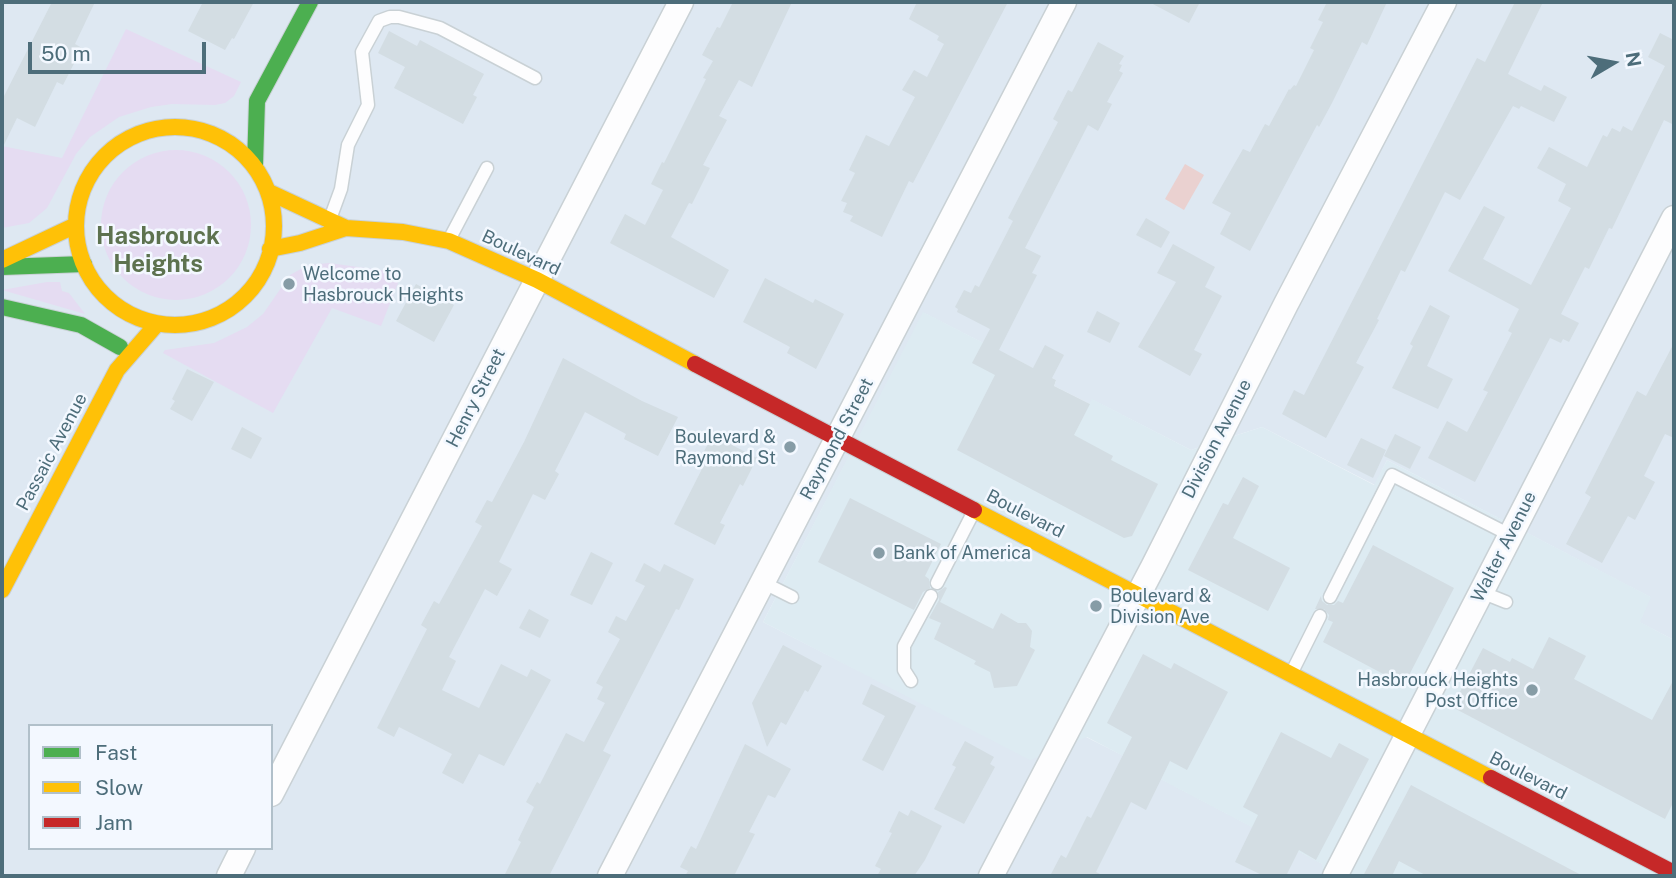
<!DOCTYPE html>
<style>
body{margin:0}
#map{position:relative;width:1676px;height:878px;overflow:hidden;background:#f0f4f9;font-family:"Public Sans",sans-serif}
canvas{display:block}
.frame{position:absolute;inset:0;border:4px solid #4d6d7a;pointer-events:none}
.legend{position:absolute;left:28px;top:724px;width:245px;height:126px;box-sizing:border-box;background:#f3f8ff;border:2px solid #b1c0ca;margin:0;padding:9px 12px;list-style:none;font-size:21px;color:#4d6d7a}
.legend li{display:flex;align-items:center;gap:14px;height:35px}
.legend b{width:35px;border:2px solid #b1c0ca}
.north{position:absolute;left:1578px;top:28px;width:70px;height:70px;-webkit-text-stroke:5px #f3f8ff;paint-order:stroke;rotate:80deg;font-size:19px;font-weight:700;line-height:28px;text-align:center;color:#4d6d7a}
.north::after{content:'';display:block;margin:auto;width:24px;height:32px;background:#4d6d7a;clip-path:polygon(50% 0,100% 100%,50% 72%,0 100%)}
.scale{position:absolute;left:28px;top:42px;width:178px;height:32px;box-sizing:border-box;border:4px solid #4d6d7a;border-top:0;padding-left:9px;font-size:21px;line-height:24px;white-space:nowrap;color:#4d6d7a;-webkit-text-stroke:5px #f3f8ff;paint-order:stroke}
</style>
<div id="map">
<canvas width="1676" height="878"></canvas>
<div class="frame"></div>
<ul class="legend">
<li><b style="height:9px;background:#4caf50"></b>Fast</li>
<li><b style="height:9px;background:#ffc107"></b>Slow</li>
<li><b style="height:9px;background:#c62828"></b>Jam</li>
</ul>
<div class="north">N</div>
<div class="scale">50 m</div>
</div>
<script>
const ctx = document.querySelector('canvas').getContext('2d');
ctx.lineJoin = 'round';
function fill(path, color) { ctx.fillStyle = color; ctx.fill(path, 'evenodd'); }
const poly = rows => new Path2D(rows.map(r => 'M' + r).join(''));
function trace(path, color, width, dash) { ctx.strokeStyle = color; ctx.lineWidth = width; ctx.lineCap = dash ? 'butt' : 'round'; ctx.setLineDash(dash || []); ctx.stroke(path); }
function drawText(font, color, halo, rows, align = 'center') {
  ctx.font = font + ' "Public Sans",sans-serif'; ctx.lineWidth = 5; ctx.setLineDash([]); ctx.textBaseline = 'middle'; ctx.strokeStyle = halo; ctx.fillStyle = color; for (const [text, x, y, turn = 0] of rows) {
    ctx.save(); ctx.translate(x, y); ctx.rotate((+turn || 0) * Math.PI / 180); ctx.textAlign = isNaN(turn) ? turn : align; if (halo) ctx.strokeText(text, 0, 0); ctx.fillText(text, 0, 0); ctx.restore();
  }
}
fill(poly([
 [2,2,1674,2,1674,640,1639,622,1650,597,1387,460,1375,485,1262,427,1191,450,1093,400,1090,404,1054,386,1056,380,924,313,763,622,914,699,1086,737,1124,756,1123,759,1323,864,1324,876,2,876],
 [30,726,271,726,271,848,30,848]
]), '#dee8f2');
fill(poly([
 [923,312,1056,380,1054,386,1089,404,1092,399,1191,450,1262,427,1374,485,1387,460,1651,597,1640,622,1674,640,1674,876,1324,876,1322,864,1122,759,1123,756,1087,737,1030,760,763,622]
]), '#ddebf2');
fill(poly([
 [126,29,241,82,234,96,225,103,215,105,172,104,151,107,119,117,90,137,76,154,47,208,29,223,2,228,2,146,62,158],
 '101 225a75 75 0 1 1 150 0a75 75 0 1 1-150 0Z',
 [329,263,402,273,381,326,332,308,273,413,163,353,165,350,214,343,247,327,263,314,290,275,308,265],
 [47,282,60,282,62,291,69,293,85,314,2,290]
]), '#e5dcf2');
fill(poly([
 [1185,164,1204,175,1184,210,1165,199]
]), '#ead1d0');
fill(poly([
 [52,2,95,2,75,44,82,48,63,85,57,82,35,127,17,118,2,149,2,100],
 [203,2,254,2,234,39,232,38,225,50,188,31],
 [733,2,792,2,752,87,739,80,719,116,727,120,703,165,710,168,692,204,689,203,671,237,729,270,714,298,610,243,625,214,645,225,663,190,651,184,662,162,664,163,706,79,703,78,713,61,702,55,717,27,720,28],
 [917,2,1008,2,913,183,909,181,882,237,850,221,853,216,843,212,847,203,841,201,855,173,849,170,866,135,889,146,915,97,902,90,914,70,927,77,944,44,937,40,939,36,909,19],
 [1149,2,1200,2,1189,23],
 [1327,2,1387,2,1367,45,1362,42,1332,103,1319,127,1317,125,1250,251,1220,234,1231,213,1212,203,1243,149,1250,152,1265,124,1269,126,1289,89,1290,90,1294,85,1296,86,1314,50,1310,48,1323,22,1318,20],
 [1515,2,1543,2,1508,74,1541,91,1544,85,1567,97,1554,122,1521,106,1519,109,1513,106,1460,200,1445,192,1405,272,1401,270,1377,319,1379,320,1356,363,1364,367,1326,438,1282,414,1294,390,1304,395,1477,58,1485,62],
 [389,31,417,46,420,40,484,74,473,95,477,97,463,124,394,88,405,67,378,53],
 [1660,33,1674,40,1674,125,1664,120,1612,229,1609,228,1589,269,1585,267,1561,314,1579,323,1569,342,1563,339,1561,343,1550,338,1475,482,1428,458,1447,421,1467,432,1488,392,1483,390,1512,333,1508,331,1519,309,1448,271,1484,206,1505,217,1483,259,1531,285,1571,208,1558,201,1566,184,1537,168,1549,147,1587,167,1603,135,1607,137,1612,128,1620,132,1623,126,1632,131,1665,66,1648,57],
 [1098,42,1124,56,1119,64,1122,65,1119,71,1123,73,1107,102,1112,104,1098,131,1088,125,1025,248,1041,256,1032,273,1037,275,999,350,1033,368,1045,345,1064,355,1052,378,1056,380,1054,386,1090,404,1074,435,1113,456,1111,460,1158,484,1132,536,1124,538,957,450,995,375,972,363,990,329,957,312,958,309,955,307,964,290,971,293,975,285,979,287,1013,221,1008,218,1058,122,1053,119,1068,90,1072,92],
 [1146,218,1170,232,1161,248,1136,235],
 [1173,244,1215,267,1205,287,1222,296,1194,350,1202,354,1190,376,1138,347,1176,282,1157,273],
 [765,278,813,303,815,299,844,314,816,369,787,353,790,347,743,322],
 [416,284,454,305,434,342,396,321],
 [1430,305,1450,316,1427,366,1453,379,1438,409,1392,388,1413,346,1410,344],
 [1097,311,1120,323,1110,343,1087,332],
 [1674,343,1674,438,1665,434,1644,476,1655,482,1635,520,1628,516,1602,563,1566,544,1591,497,1585,493,1637,391,1646,396],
 [563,358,642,401,678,417,658,456,624,439,626,434,585,412,555,471,559,474,545,500,533,494,499,562,512,569,497,596,485,589,449,657,456,661,442,690,479,708,501,664,527,677,531,669,551,680,504,766,479,754,463,784,442,773,452,754,399,727,394,737,377,728,427,629,421,625,434,601,439,604,482,526,475,522,487,500,492,502,524,442],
 [187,369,214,382,192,421,170,409,175,401,172,399],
 [242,427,262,438,251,459,231,449],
 [1395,434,1421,447,1410,469,1384,456],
 [713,435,757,458,743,486,740,484,720,523,725,525,715,545,674,524,704,465,698,462],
 [1361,438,1386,450,1373,478,1347,465],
 [1243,477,1259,486,1233,538,1290,568,1268,611,1188,570,1223,503,1228,505],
 [850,498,941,544,925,576,929,579,930,588,923,592,914,610,818,562],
 [1373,545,1454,588,1404,685,1323,642,1333,622,1328,620,1329,615,1324,609,1315,609,1321,596,1322,601,1327,605,1334,605,1338,601,1343,603],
 [591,552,613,563,592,605,570,595],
 [644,563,660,572,664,564,694,579,679,610,676,609,603,751,611,755,549,876,504,876,521,842,518,840,534,807,526,802,537,782,540,784,566,733,584,742,605,703,597,699,603,687,596,683,620,639,608,632,616,616,626,621,645,586,635,581],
 [945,587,947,588,940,602,993,629,1001,613,1018,623,1026,623,1032,631,1030,647,1035,650,1017,686,994,688,990,672,974,664,976,661,934,639,941,623,929,618,939,600,938,592],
 [529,609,549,620,540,638,519,628],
 [1549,637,1586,656,1574,679,1652,720,1674,679,1674,801,1665,819,1452,707,1483,648,1510,662,1512,658,1533,669],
 [783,645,822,666,808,692,805,690,786,725,781,722,767,747,752,703],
 [1143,654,1171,669,1174,663,1228,692,1187,770,1170,761,1146,810,1131,802,1096,872,1104,876,1050,876,1061,855,1066,858,1087,816,1091,818,1132,737,1107,723],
 [871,684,916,706,883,771,862,760,885,716,862,704],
 [1281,732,1331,758,1339,743,1369,759,1316,860,1299,850,1286,876,1264,876,1235,862,1258,815,1243,807],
 [965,741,994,757,990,764,995,767,964,824,934,809,956,767,952,765],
 [745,744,791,769,775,798,768,795,749,832,755,834,734,876,685,876,688,871,680,867,691,846,696,849],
 [1411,785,1456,809,1583,876,1427,876,1399,861,1392,876,1363,876],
 [911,810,942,826,925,860,914,876,877,876,881,869,875,866,892,833,889,832,899,811,908,816]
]), '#d3dde3');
const lane = poly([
 [330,219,341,189,348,145,368,105,362,52,379,21,390,17,399,17,440,28,535,78],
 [450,238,487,168],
 [762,582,792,597],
 [937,583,974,511],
 [1481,592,1506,602],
 [1330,597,1392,475,1510,535],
 [1292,672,1320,616],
 [911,681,904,670,904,646,931,596]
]);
const street = poly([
 [271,794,681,2],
 [229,876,243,848],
 [610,876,1064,2],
 [991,876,1154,565,1286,304,1444,2],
 [1335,876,1674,218]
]);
const fast = poly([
 [255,165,257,101,310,2],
 [2,267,84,264],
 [2,307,81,325,120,347]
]);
const slow = poly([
 '76 226a99 99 0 1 1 198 0a99 99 0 1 1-198 0Z',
 [271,193,346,228,403,232,449,241,537,280,695,364],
 [270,249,300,243,346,228],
 [2,260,76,225],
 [974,510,1491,778],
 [2,590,117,370,156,325]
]);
const jam = poly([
 [695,364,974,510],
 [1491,778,1674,873]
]);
trace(lane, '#c9d1d5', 15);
trace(street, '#c9d1d5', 27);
trace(fast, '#c9d1d6', 18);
trace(slow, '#c9d1d6', 18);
trace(jam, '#c9d1d6', 18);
trace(lane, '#fdfdfe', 12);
trace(street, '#fdfdfe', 24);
trace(fast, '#4caf50', 16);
trace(slow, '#ffc107', 16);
trace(jam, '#c62828', 16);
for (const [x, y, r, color] of [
 [289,284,7,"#869ca6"],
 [790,447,7,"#869ca6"],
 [879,553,7,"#869ca6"],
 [1096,606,7,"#869ca6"],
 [1532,690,7,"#869ca6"]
]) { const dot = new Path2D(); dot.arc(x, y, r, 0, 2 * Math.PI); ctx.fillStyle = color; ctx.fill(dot); trace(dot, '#f3f8ff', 2.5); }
drawText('18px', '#4d6d7a', '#f3f8ff', [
 ["Boulevard",521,253,25],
 ["Henry Street",476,398,-63],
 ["Raymond Street",837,439,-62],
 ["Division Avenue",1217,439,-63],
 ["Passaic Avenue",52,452,-62],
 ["Boulevard",1025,514,27],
 ["Walter Avenue",1504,547,-63],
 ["Boulevard",1528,776,27]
]);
drawText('18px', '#4d6d7a', '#f3f8ff', [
 ["Welcome to",303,274],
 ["Hasbrouck Heights",303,295],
 ["Boulevard &",776,437,"right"],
 ["Raymond St",776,458,"right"],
 ["Bank of America",893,553],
 ["Boulevard &",1110,596],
 ["Division Ave",1110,617],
 ["Hasbrouck Heights",1518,680,"right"],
 ["Post Office",1518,701,"right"]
], 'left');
drawText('bold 24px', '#5d724f', '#f3f8ff', [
 ["Hasbrouck",158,237],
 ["Heights",158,265]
]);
</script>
